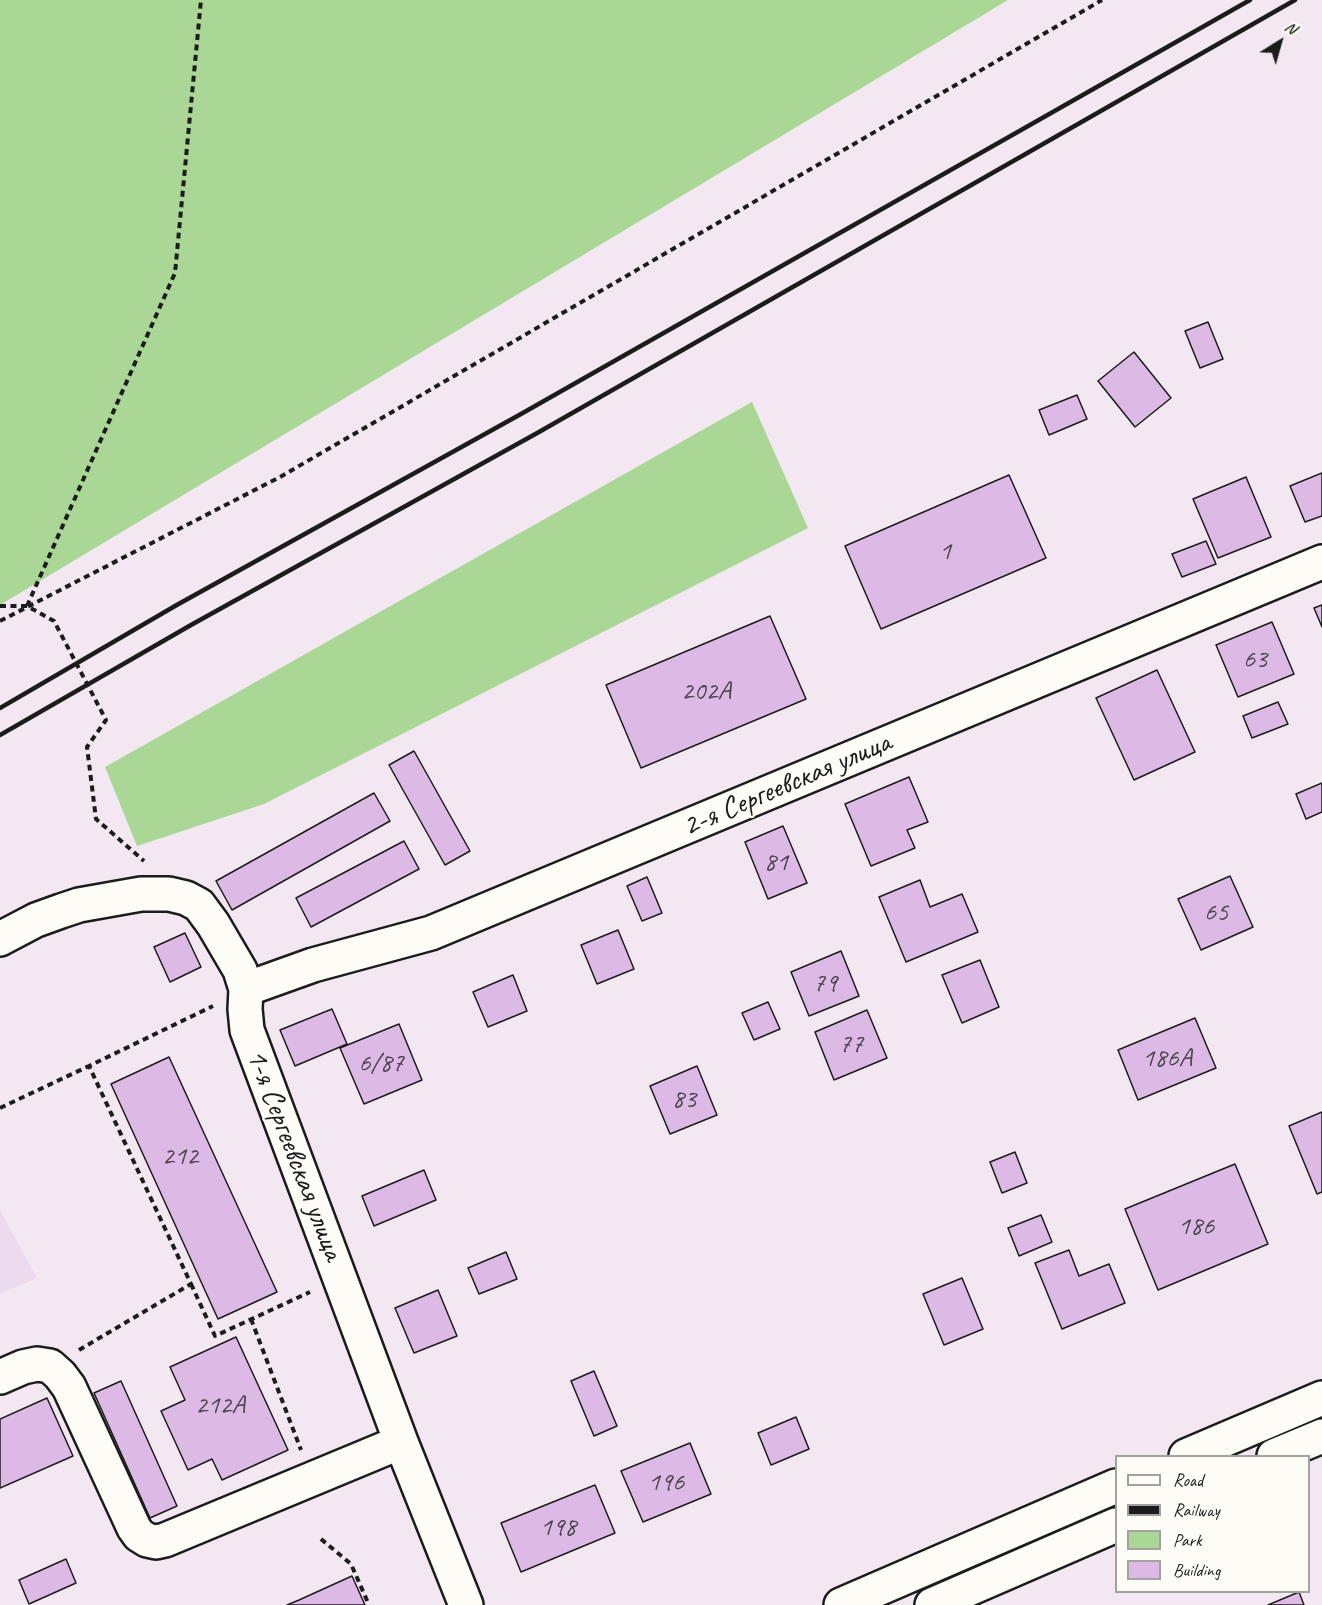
<!DOCTYPE html>
<meta charset="utf-8">
<style>
body{margin:0}
#map{position:relative;width:1322px;height:1605px;overflow:hidden;background:#f3e8f2;font-family:Caveat,sans-serif}
canvas{display:block}
.legend{position:absolute;left:1115px;top:1455px;width:195px;height:138px;box-sizing:border-box;background:#fdfcf7;border:2px solid #a3a29f;margin:0;padding:8px 10px;list-style:none;font-size:18px;color:#1c1c1c}
.legend li{display:flex;align-items:center;gap:12px;height:30px}
.legend b{width:30px;border:2px solid #a3a29f}
.north{position:absolute;left:1250px;top:12px;width:60px;height:60px;-webkit-text-stroke:4px #fdfcf7;paint-order:stroke;rotate:37deg;font-size:16px;font-weight:700;line-height:24px;text-align:center;color:#1c1c1c}
.north::after{content:'';display:block;margin:auto;width:21px;height:27px;background:#1c1c1c;clip-path:polygon(50% 0,100% 100%,50% 72%,0 100%)}
</style>
<div id="map">
<canvas width="1322" height="1605"></canvas>
<ul class="legend">
<li><b style="height:8px;background:#fdfcf7"></b>Road</li>
<li><b style="height:8px;background:#1c1c1c"></b>Railway</li>
<li><b style="height:16px;background:#aad795"></b>Park</li>
<li><b style="height:16px;background:#ddbae5"></b>Building</li>
</ul>
<div class="north">N</div>
</div>
<script>
const ctx = document.querySelector('canvas').getContext('2d');
ctx.lineJoin = 'round';
function fill(path, color) { ctx.fillStyle = color; ctx.fill(path, 'evenodd'); }
const poly = rows => new Path2D(rows.map(r => 'M' + r).join(''));
function trace(path, color, width, dash) { ctx.strokeStyle = color; ctx.lineWidth = width; ctx.lineCap = dash ? 'butt' : 'round'; ctx.setLineDash(dash || []); ctx.stroke(path); }
function drawText(font, color, halo, rows, align = 'center') {
  ctx.font = font + ' Caveat,sans-serif'; ctx.lineWidth = 4.5; ctx.setLineDash([]); ctx.textBaseline = 'middle'; ctx.strokeStyle = halo; ctx.fillStyle = color; for (const [text, x, y, turn = 0] of rows) {
    ctx.save(); ctx.translate(x, y); ctx.rotate((+turn || 0) * Math.PI / 180); ctx.textAlign = isNaN(turn) ? turn : align; if (halo) ctx.strokeText(text, 0, 0); ctx.fillText(text, 0, 0); ctx.restore();
  }
}
fill(poly([
 [0,1210,37,1278,0,1294]
]), '#ecdaee');
fill(poly([
 [0,0,1008,0,0,605],
 [752,402,808,528,264,804,137,846,105,767]
]), '#aad795');
const building = poly([
 [1208,322,1223,359,1200,368,1185,331,1208,322],
 [1134,352,1171,398,1135,427,1098,381,1134,352],
 [1077,395,1087,419,1049,435,1039,410,1077,395],
 [1322,473,1322,516,1305,522,1290,486,1322,473],
 [1009,475,1046,558,881,629,845,546,1009,475],
 [1246,477,1271,537,1218,558,1193,499,1246,477],
 [1206,541,1216,564,1182,577,1172,554,1206,541],
 [1322,605,1322,627,1314,608,1322,605],
 [770,616,806,699,641,768,606,685,770,616],
 [1272,622,1294,674,1238,697,1216,645,1272,622],
 [1157,670,1195,752,1134,780,1096,698,1157,670],
 [1278,702,1288,724,1252,738,1243,716,1278,702],
 [414,751,470,851,445,865,389,765,414,751],
 [909,777,928,822,907,830,915,848,871,866,845,804,909,777],
 [1322,783,1322,812,1306,819,1296,794,1322,783],
 [374,793,390,821,232,910,216,881,374,793],
 [783,826,807,883,768,899,745,842,783,826],
 [404,841,419,869,311,927,296,898,404,841],
 [1230,876,1253,927,1201,950,1178,899,1230,876],
 [647,877,662,913,642,921,627,886,647,877],
 [920,880,930,907,962,894,978,932,906,962,879,897,920,880],
 [618,930,634,969,597,984,581,945,618,930],
 [185,933,201,967,170,982,154,947,185,933],
 [841,951,859,996,809,1016,791,972,841,951],
 [980,960,999,1007,962,1023,942,975,980,960],
 [513,975,527,1011,488,1027,473,992,513,975],
 [768,1002,780,1029,754,1040,742,1013,768,1002],
 [332,1009,347,1044,295,1066,280,1030,332,1009],
 [867,1010,887,1058,834,1080,815,1032,867,1010],
 [1195,1018,1216,1068,1138,1100,1118,1050,1195,1018],
 [399,1024,422,1080,364,1104,340,1048,399,1024],
 [169,1057,277,1292,218,1319,111,1084,169,1057],
 [697,1066,717,1115,670,1134,650,1086,697,1066],
 [1322,1112,1322,1192,1317,1194,1289,1126,1322,1112],
 [1015,1152,1027,1183,1002,1193,990,1162,1015,1152],
 [1235,1164,1268,1244,1158,1290,1125,1209,1235,1164],
 [424,1170,436,1200,374,1226,362,1196,424,1170],
 [1041,1215,1052,1242,1019,1256,1008,1228,1041,1215],
 [1069,1250,1079,1276,1109,1264,1125,1303,1062,1329,1035,1263,1069,1250],
 [506,1252,517,1279,479,1294,468,1268,506,1252],
 [962,1278,983,1329,944,1345,923,1294,962,1278],
 [438,1290,457,1336,414,1353,395,1308,438,1290],
 [236,1337,288,1450,222,1480,212,1459,188,1470,161,1411,185,1400,170,1367,236,1337],
 [594,1371,617,1426,594,1436,571,1381,594,1371],
 [121,1381,177,1506,150,1518,94,1393,121,1381],
 [47,1398,73,1456,0,1488,0,1419,47,1398],
 [796,1417,809,1449,771,1465,758,1433,796,1417],
 [690,1443,711,1494,643,1522,621,1471,690,1443],
 [595,1485,615,1533,521,1572,501,1523,595,1485],
 [66,1559,76,1583,29,1604,19,1580,66,1559],
 [352,1576,365,1605,287,1605,299,1600,352,1576],
 [1299,1592,1304,1605,1268,1605,1299,1592]
]);
fill(building, '#ddbae5');
trace(building, '#1c1c1c', 1.5);
const minor = poly([
 [0,939,36,920,61,911,79,905,141,894,169,894,186,898,199,905,213,924,240,970,246,989,245,1009,247,1030,401,1442,466,1605],
 [246,989,313,965,431,933,1322,562],
 [0,1377,23,1367,37,1364,50,1366,60,1375,69,1387,134,1528,139,1535,147,1540,156,1542,165,1540,401,1442]
]);
const major = poly([
 [1186,1456,1322,1398],
 [1274,1456,1322,1436],
 [841,1605,1116,1486],
 [932,1605,1116,1525]
]);
trace(minor, '#1c1c1c', 38);
trace(major, '#1c1c1c', 38);
trace(poly([
 [0,606,27,606,54,621,106,720,87,747,96,819,144,861],
 [27,606,175,273,201,0],
 [0,621,280,477,1102,0],
 [0,1108,89,1066],
 [191,1284,215,1336,310,1292],
 [251,1319,301,1450],
 [79,1350,191,1284,89,1066,213,1006],
 [321,1539,351,1564,369,1605]
]), '#1c1c1c', 4, [6, 4.5]);
trace(minor, '#fdfcf7', 33);
trace(major, '#fdfcf7', 33);
trace(poly([
 [0,708,175,606,521,414,1250,0],
 [0,735,191,625,539,432,1295,0]
]), '#1c1c1c', 4.5);
drawText('27px', '#4c444e', null, [
 ["1",945,552],
 ["63",1255,660],
 ["202А",706,692],
 ["81",776,863],
 ["65",1216,913],
 ["79",825,984],
 ["77",851,1045],
 ["186А",1167,1059],
 ["6/87",381,1064],
 ["83",684,1100],
 ["212",180,1157],
 ["186",1196,1227],
 ["212А",220,1406],
 ["196",666,1483],
 ["198",558,1528]
]);
drawText('30px', '#1c1c1c', '#fdfcf7', [
 ["2-я Сергеевская улица",787,785,-23],
 ["1-я Сергеевская улица",294,1155,69]
]);
</script>
